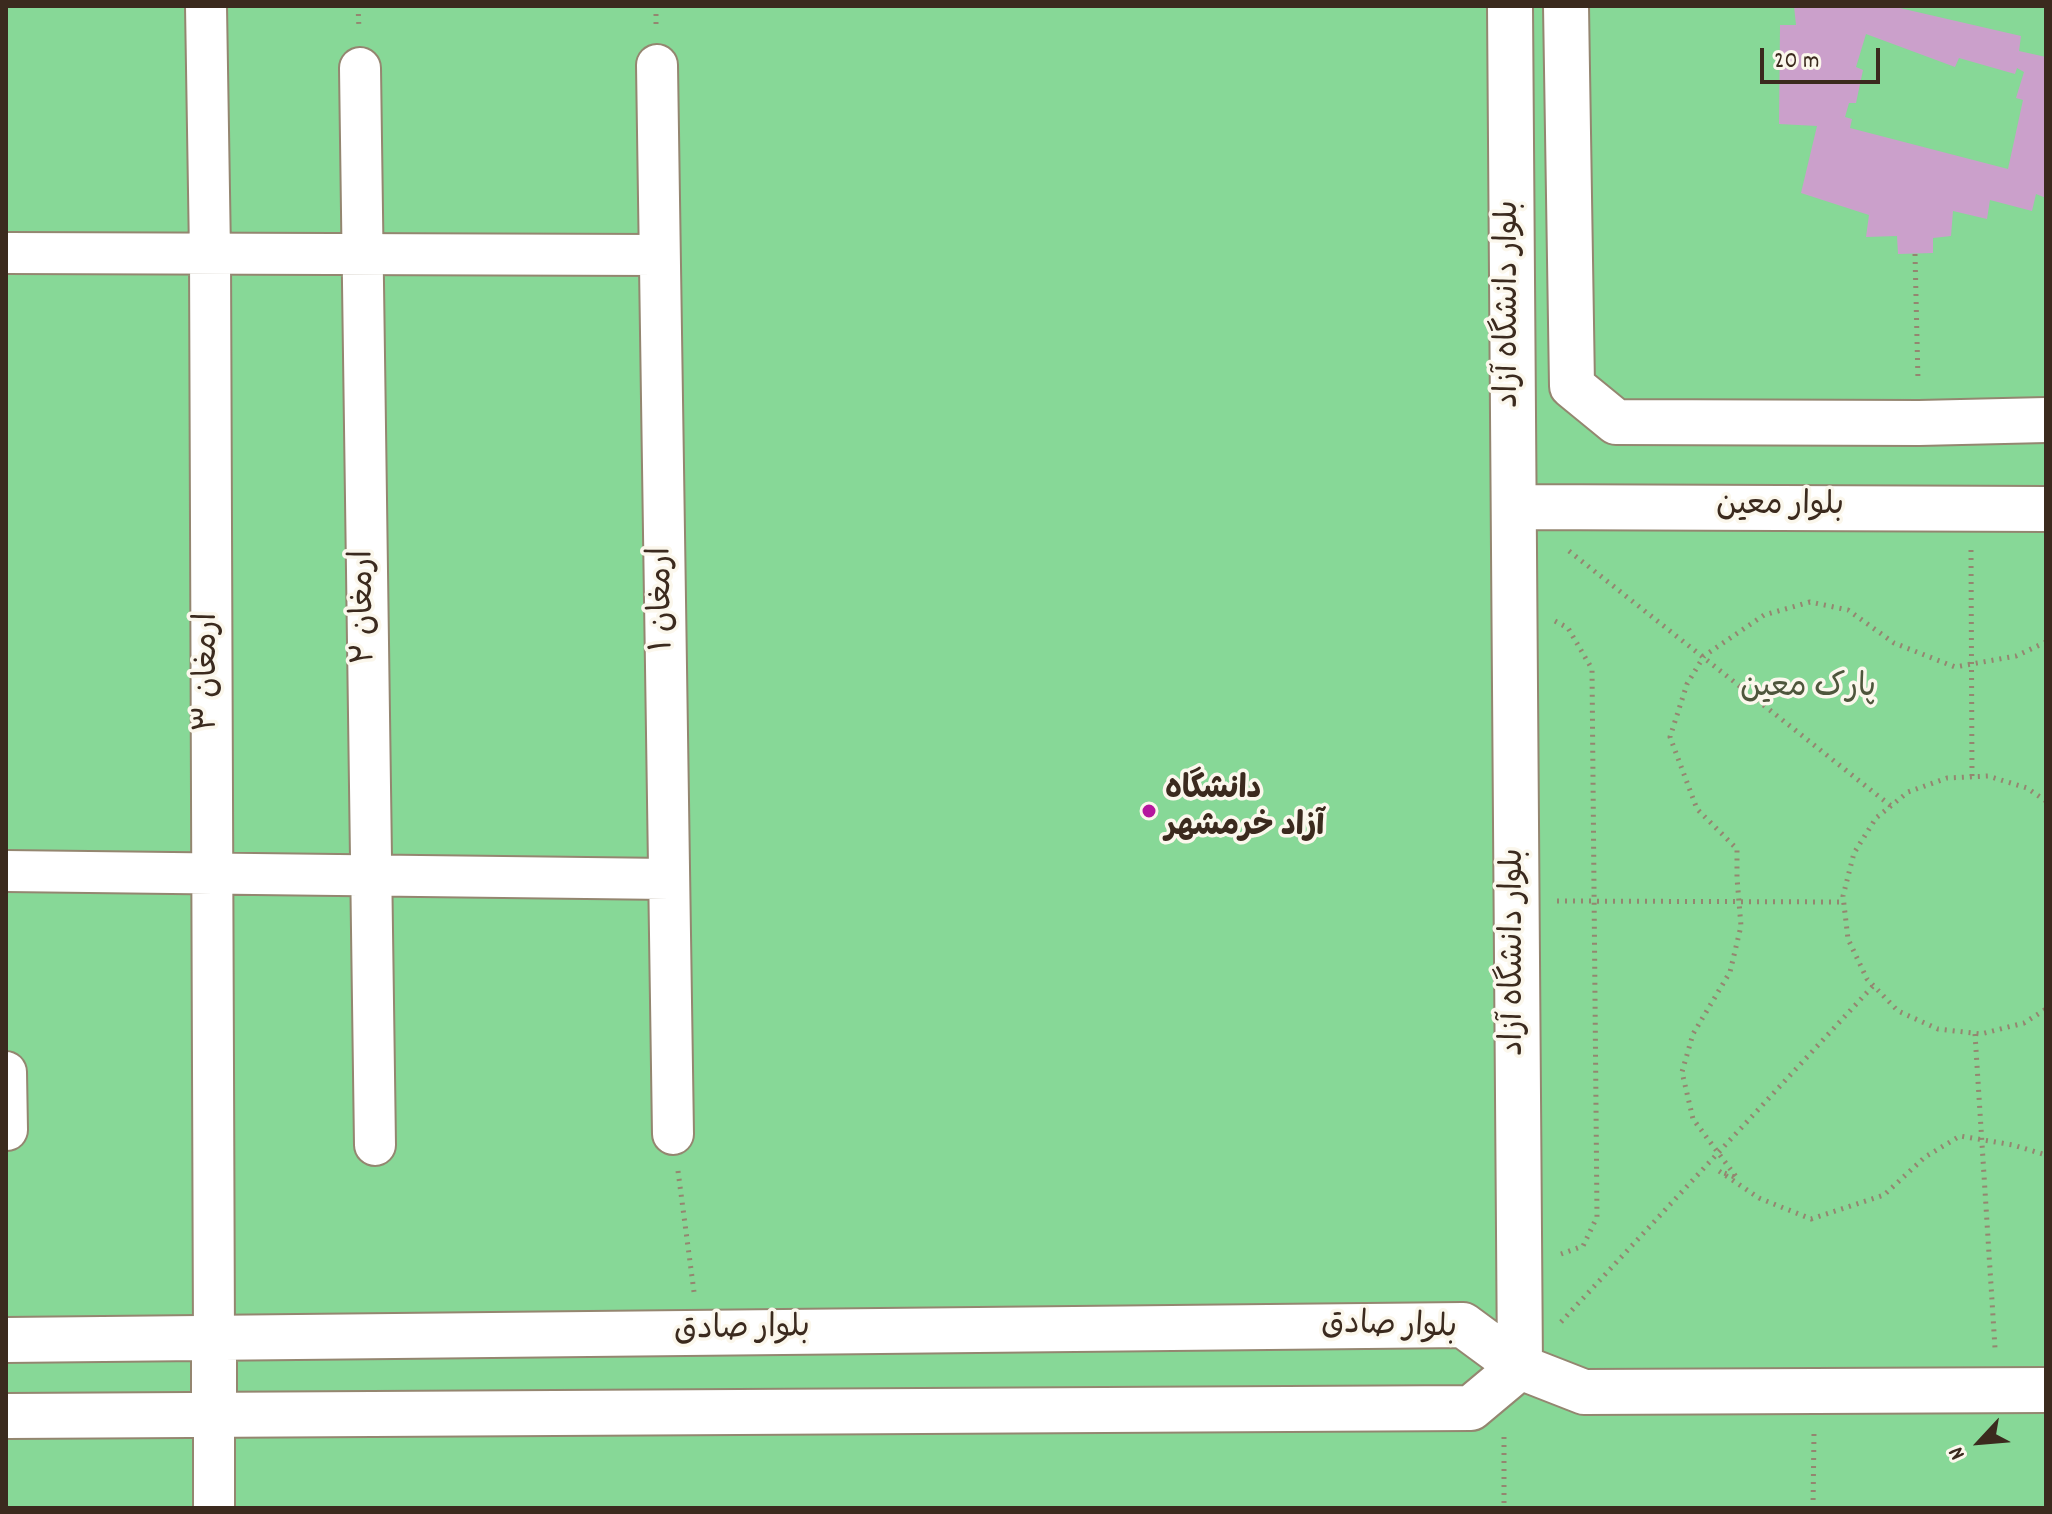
<!DOCTYPE html>
<meta charset="utf-8">
<style>
body{margin:0}
#map{position:relative;width:2052px;height:1514px;overflow:hidden;background:#eee2c3;font-family:Dekko,sans-serif}
canvas{display:block}
.frame{position:absolute;inset:0;border:8px solid #3b2a1e;pointer-events:none}
.north{position:absolute;left:1940px;top:1402px;width:80px;height:80px;-webkit-text-stroke:6px #fbf7ec;paint-order:stroke;rotate:244deg;font-size:22px;font-weight:700;line-height:32px;text-align:center;color:#3b2a1e}
.north::after{content:'';display:block;margin:auto;width:28px;height:36px;background:#3b2a1e;clip-path:polygon(50% 0,100% 100%,50% 72%,0 100%)}
.scale{position:absolute;left:1760px;top:48px;width:120px;height:36px;box-sizing:border-box;border:4px solid #3b2a1e;border-top:0;padding-left:10px;font-size:24px;line-height:28px;white-space:nowrap;color:#3b2a1e;-webkit-text-stroke:6px #fbf7ec;paint-order:stroke}
</style>
<div id="map">
<canvas width="2052" height="1514"></canvas>
<div class="frame"></div>
<div class="north">N</div>
<div class="scale">20 m</div>
</div>
<script>
const ctx = document.querySelector('canvas').getContext('2d');
ctx.lineJoin = 'round';
function fill(path, color) { ctx.fillStyle = color; ctx.fill(path, 'evenodd'); }
const poly = rows => new Path2D(rows.map(r => 'M' + r).join(''));
function trace(path, color, width, dash) { ctx.strokeStyle = color; ctx.lineWidth = width; ctx.lineCap = dash ? 'butt' : 'round'; ctx.setLineDash(dash || []); ctx.stroke(path); }
function drawText(font, color, halo, rows, align = 'center') {
  ctx.font = font + ' Dekko,"Playpen Sans Arabic",sans-serif'; ctx.lineWidth = 7; ctx.setLineDash([]); ctx.textBaseline = 'middle'; ctx.strokeStyle = halo; ctx.fillStyle = color; for (const [text, x, y, turn = 0] of rows) {
    ctx.save(); ctx.translate(x, y); ctx.rotate((+turn || 0) * Math.PI / 180); ctx.textAlign = isNaN(turn) ? turn : align; if (halo) ctx.strokeText(text, 0, 0); ctx.fillText(text, 0, 0); ctx.restore();
  }
}
fill(poly([
 [6,6,2046,6,2046,1508,6,1508]
]), '#87d897');
fill(poly([
 [1794,6,1891,6,2021,36,2019,51,2046,57,2046,198,2036,194,2032,211,1990,200,1987,219,1953,211,1951,236,1933,238,1933,253,1898,254,1897,236,1866,237,1869,215,1801,193,1817,126,1779,124,1780,25,1796,25],
 [1866,34,1955,67,1959,58,2015,74,2017,68,2024,72,2016,98,2023,100,2008,169,1850,128,1852,119,1845,117,1849,103,1856,103,1863,70,1856,67]
]), '#cba0cb');
const minor = poly([
 [206,6,210,253,214,1338],
 [657,65,673,1134],
 [360,68,375,1145],
 [6,253,659,255],
 [6,871,669,879],
 [6,1072,7,1130],
 [214,1415,214,1508]
]);
const tertiary = poly([
 [1510,6,1520,1367,1584,1392,2046,1390],
 [1566,6,1572,386,1616,422,1919,423,2046,420],
 [1514,507,2046,509],
 [214,1338,214,1415],
 [6,1340,1463,1325,1520,1367,1471,1408,6,1416]
]);
trace(minor, '#948670', 44);
trace(tertiary, '#948670', 48);
trace(poly([
 [358,6,359,29],
 [656,6,656,25],
 [1915,254,1918,381],
 [1971,550,1972,777],
 [1569,551,1891,806],
 [1555,621,1568,628,1592,669,1597,1217,1583,1246,1561,1254],
 [2046,642,2016,656,1955,667,1894,643,1848,610,1810,602,1764,615,1704,656,1687,684,1670,737,1697,809,1737,849,1737,878,1741,926,1730,972,1693,1034,1682,1072,1693,1119,1737,1178,1719,1171,1759,1198,1811,1219,1884,1195,1925,1157,1960,1136,2013,1145,2046,1155],
 [2046,801,2027,788,1988,776,1947,778,1908,792,1876,818,1854,853,1843,896,1848,939,1867,979,1898,1011,1938,1029,1981,1034,2024,1023,2046,1009],
 [1557,901,1844,902],
 [1975,1034,1995,1348],
 [678,1171,694,1292],
 [1561,1322,1873,986],
 [1504,1437,1504,1508],
 [1813,1508,1814,1432]
]), '#948670', 5, [2, 6]);
trace(minor, '#fff', 40);
trace(tertiary, '#fff', 44);
for (const [x, y, r, color] of [
 [1149,811,8,"#b5179e"]
]) { const dot = new Path2D(); dot.arc(x, y, r, 0, 2 * Math.PI); ctx.fillStyle = color; ctx.fill(dot); trace(dot, '#fbf7ec', 3); }
drawText('32px', '#3b2a1e', '#fbf7ec', [
 ["بلوار دانشگاه آزاد",1512,304,-90],
 ["بلوار معین",1780,509],
 ["ارمغان ۱",665,599,-91],
 ["ارمغان ۲",367,607,-91],
 ["ارمغان ۳",211,672,-90],
 ["بلوار دانشگاه آزاد",1517,952,-90],
 ["بلوار صادق",1389,1329,2],
 ["بلوار صادق",742,1332,-1]
]);
drawText('32px', '#4e563c', '#fbf7ec', [
 ["پارک معین",1808,691]
]);
drawText('bold 32px', '#3b2a1e', '#fbf7ec', [
 ["دانشگاه",1165,793],
 ["آزاد خرمشهر",1165,830]
], 'left');
</script>
